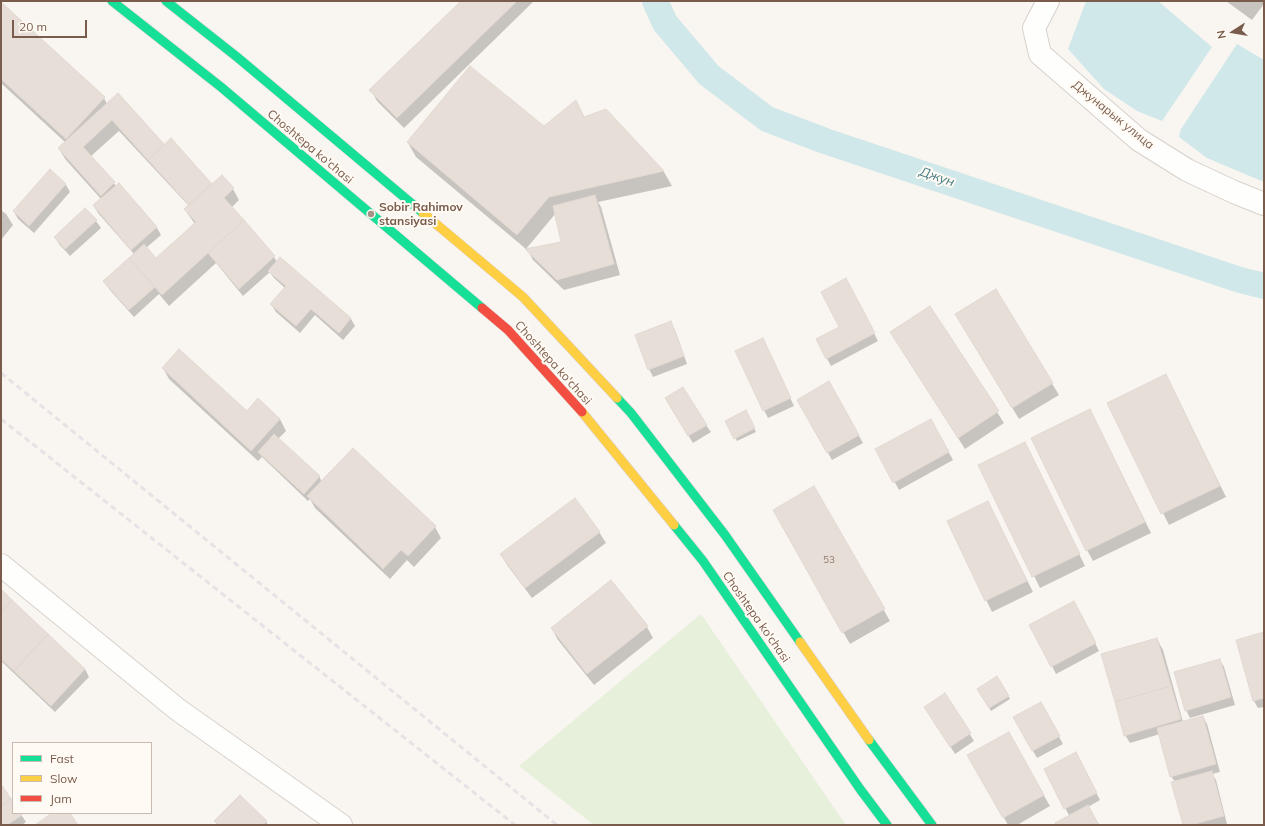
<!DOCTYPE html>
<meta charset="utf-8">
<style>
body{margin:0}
#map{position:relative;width:1265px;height:826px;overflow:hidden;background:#f9f5f0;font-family:Mulish,sans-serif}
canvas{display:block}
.frame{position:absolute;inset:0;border:2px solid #7a5c4d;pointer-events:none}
.legend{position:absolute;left:12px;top:742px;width:140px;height:72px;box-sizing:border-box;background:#fffaf3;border:1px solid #cabbb1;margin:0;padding:5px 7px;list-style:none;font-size:12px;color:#7a5c4d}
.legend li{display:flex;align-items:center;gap:8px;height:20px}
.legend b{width:20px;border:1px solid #cabbb1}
.north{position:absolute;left:1213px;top:12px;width:40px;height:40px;-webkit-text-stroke:3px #fffaf3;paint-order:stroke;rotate:258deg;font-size:11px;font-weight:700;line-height:16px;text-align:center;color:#7a5c4d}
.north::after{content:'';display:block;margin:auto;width:14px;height:18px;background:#7a5c4d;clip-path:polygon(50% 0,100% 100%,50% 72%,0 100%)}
.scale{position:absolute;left:12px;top:20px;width:75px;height:18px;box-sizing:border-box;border:2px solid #7a5c4d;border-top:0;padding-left:5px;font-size:12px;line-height:14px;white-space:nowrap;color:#7a5c4d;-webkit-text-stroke:3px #fffaf3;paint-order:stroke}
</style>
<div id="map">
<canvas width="1265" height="826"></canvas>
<div class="frame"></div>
<ul class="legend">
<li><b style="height:5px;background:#16e098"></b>Fast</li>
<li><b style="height:5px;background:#ffcf43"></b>Slow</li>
<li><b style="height:5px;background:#f24e42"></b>Jam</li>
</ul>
<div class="north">N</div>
<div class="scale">20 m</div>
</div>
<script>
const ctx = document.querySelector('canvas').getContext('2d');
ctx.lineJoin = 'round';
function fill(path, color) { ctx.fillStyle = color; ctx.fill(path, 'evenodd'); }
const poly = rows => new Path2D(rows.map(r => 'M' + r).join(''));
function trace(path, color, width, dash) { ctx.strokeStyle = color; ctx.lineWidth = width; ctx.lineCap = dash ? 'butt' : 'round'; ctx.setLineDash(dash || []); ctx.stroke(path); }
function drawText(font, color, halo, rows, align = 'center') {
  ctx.font = font + ' Mulish,sans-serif'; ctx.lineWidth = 4; ctx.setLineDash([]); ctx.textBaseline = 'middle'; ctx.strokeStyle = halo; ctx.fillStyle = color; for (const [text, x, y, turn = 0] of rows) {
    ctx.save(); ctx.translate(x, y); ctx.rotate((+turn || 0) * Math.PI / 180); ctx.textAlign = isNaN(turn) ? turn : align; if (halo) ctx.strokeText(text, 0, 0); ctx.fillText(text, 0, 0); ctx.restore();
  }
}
fill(poly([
 [701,614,846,825,594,825,519,766]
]), '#e7f0db');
fill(poly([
 [1087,1,1158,1,1212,47,1162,121,1137,111,1104,89,1068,49,1085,4],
 [1237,44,1264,60,1264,182,1207,158,1179,137,1181,129]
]), '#d0e8ea');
fill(poly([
 [462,1,534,1,404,128,377,101,371,90],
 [1226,1,1264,1,1264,4,1252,20],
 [1,3,104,98,107,104,118,95,164,146,212,185,233,189,239,200,231,208,274,257,277,262,280,259,351,319,355,326,343,340,315,315,300,333,276,312,271,304,285,288,274,278,270,272,243,296,216,263,169,306,159,294,134,317,109,289,104,281,134,254,98,213,94,206,101,199,66,160,59,149,66,143,1,83],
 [119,131,189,206,185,210,195,224,156,259,146,248,161,235,157,228,118,184,116,186,90,157],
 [576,102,585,118,606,110,664,172,672,186,598,202,601,207,620,275,564,290,533,260,527,249,562,242,556,213,526,249,416,157,408,143,544,127],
 [50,171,66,185,70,192,34,233,18,219,14,212],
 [85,209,96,221,101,228,70,256,59,244,55,237],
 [1,210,6,214,13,225,1,240],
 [850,287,878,341,831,366,817,340,841,327],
 [996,291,1059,395,1019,419,963,326],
 [930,307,1004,423,965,449,891,332],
 [670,323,675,330,687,364,653,377,649,369],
 [763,340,794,406,768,418,764,410],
 [163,368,247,412,280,419,286,431,278,439,319,476,322,482,435,527,441,538,414,567,407,560,390,579,315,508,310,499,308,501,262,457,258,461,169,379],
 [1166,375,1226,497,1169,525,1108,403],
 [829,382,863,443,832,460,798,400],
 [670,406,706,425,711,432,693,443],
 [748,415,756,432,737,441,727,421],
 [931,420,953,460,899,490,877,449],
 [1096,422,1151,533,1093,561,1087,550],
 [1031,455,1085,566,1040,588,980,466],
 [814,487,890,621,850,644,774,510],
 [988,502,1033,592,992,612,948,521],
 [599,532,606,543,532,598,507,565,501,554],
 [1,591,85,669,89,677,55,712,1,661],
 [1078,610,1099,651,1056,674,1052,666],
 [647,627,653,638,594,685,558,640,552,629],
 [1264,633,1264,707,1258,708,1254,701,1237,640],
 [1157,639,1163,650,1183,722,1203,717,1207,724,1220,772,1212,774,1216,780,1227,824,1222,825,1184,825,1175,782,1171,776,1160,734,1130,743,1125,735],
 [1220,660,1224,667,1235,705,1190,718,1186,710],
 [997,678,1010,699,991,711,978,689],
 [945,694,974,741,955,754,930,714],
 [1040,703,1063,744,1037,758,1014,717],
 [1008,733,1050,806,1017,825,1008,825,969,755],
 [1080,761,1100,800,1088,807,1098,825,1057,825,1070,817,1045,770],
 [1,786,13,803,13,813,20,813,26,822,22,825,1,825],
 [240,796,266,822,268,825,218,825,215,821]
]), '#0003');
trace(poly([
 [655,1,665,23,709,75,767,119,825,141,1055,218,1240,280,1264,286]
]), '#d0e8ea', 26);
const building = poly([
 [461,1,517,1,397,118,369,90,461,1],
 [1,2,105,97,66,139,1,79,1,2],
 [470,66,544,126,576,100,584,117,606,109,664,171,549,197,517,235,407,142,470,66],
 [118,93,164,144,148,160,112,120,83,147,115,182,101,196,58,148,118,93],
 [171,138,212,184,189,205,148,160,171,138],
 [50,169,66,184,29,226,13,211,50,169],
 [222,175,234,188,224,198,244,220,162,295,129,258,144,244,156,258,196,222,184,209,222,175],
 [119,183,157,227,131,250,93,205,119,183],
 [595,195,614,264,557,280,525,249,561,242,553,206,595,195],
 [85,208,97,220,65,249,54,237,85,208],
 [244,220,275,256,239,289,208,253,244,220],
 [280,257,351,318,339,333,311,309,296,326,270,304,286,286,268,271,280,257],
 [129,258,155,287,129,310,103,281,129,258],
 [846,278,875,333,826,359,816,339,839,327,821,292,846,278],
 [996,289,1053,383,1012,408,955,314,996,289],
 [930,306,999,411,958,438,890,332,930,306],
 [671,321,684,356,648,370,635,335,671,321],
 [763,338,791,398,763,411,735,351,763,338],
 [179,349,247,411,258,398,280,419,251,451,162,368,179,349],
 [1166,374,1220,486,1161,514,1107,403,1166,374],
 [829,381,859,435,827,453,797,400,829,381],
 [683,387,707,425,688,436,665,398,683,387],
 [1090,409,1145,522,1086,551,1031,438,1090,409],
 [746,410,755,428,734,439,725,421,746,410],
 [931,419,949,452,893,483,875,449,931,419],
 [274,434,320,476,304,494,258,452,274,434],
 [1025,442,1080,554,1032,577,978,465,1025,442],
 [353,448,436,526,408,556,401,550,383,569,307,496,353,448],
 [814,486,885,609,842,633,773,510,814,486],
 [575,498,600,532,525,588,500,554,575,498],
 [988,501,1027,581,985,601,947,521,988,501],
 [611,580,648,626,587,674,551,628,611,580],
 [1,589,12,600,1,612,1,589],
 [12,600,48,634,14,671,1,659,1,612,12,600],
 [1074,601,1096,643,1051,667,1029,625,1074,601],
 [1264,632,1264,698,1253,701,1236,640,1264,632],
 [48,634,85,669,51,706,14,671,48,634],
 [1157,638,1171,686,1115,702,1101,654,1157,638],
 [1220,659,1231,697,1185,711,1174,672,1220,659],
 [997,676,1009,696,989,708,977,689,997,676],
 [1171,686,1181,719,1124,736,1115,702,1171,686],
 [945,693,971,733,950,747,924,707,945,693],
 [1041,702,1060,736,1032,751,1013,717,1041,702],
 [1203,716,1216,764,1170,777,1157,728,1203,716],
 [1009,732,1044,795,1003,818,967,755,1009,732],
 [1076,752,1097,793,1064,809,1044,769,1076,752],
 [1212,771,1224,816,1191,825,1183,825,1171,782,1212,771],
 [1,784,11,799,1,806,1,784],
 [240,795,267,821,263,825,218,825,214,821,240,795],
 [11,799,13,802,13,813,21,813,22,815,7,825,1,825,1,806,11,799],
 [1088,805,1099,825,1056,825,1055,823,1088,805],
 [52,813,70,813,78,825,35,825,52,813]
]);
fill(building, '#e6ded7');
trace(building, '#e2d8d2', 1);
const street = poly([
 [1048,1,1034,28,1040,54,1139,140,1187,170,1234,192,1264,204],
 [1,565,177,709,341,825]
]);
const fast = poly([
 [112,1,221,87,482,308],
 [166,1,237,57,423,213],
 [617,398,631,413,725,535,800,642],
 [674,525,703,561,860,789,887,825],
 [869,740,932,825]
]);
const slow = poly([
 [423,213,523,297,617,398],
 [582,412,674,525],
 [800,642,869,740]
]);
const jam = poly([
 [482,308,508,330,582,412]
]);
trace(street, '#d7d1cb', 24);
trace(fast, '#dad1cc', 10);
trace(slow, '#dad1cc', 10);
trace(jam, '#dad1cc', 10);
trace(street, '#fefefd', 22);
trace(fast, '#16e098', 9);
trace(slow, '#ffcf43', 9);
trace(jam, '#f24e42', 9);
trace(poly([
 [1,373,557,825],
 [1,419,515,825]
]), '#e6e3e7', 3, [6, 4]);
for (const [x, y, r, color] of [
 [371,214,4,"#a69286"]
]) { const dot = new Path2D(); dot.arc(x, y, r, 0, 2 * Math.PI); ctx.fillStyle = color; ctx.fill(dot); trace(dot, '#fffaf3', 1.5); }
drawText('10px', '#977e72', null, [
 ["53",829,560]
]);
drawText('12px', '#7a5c4d', '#fffaf3', [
 ["Джунарык улица",1113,115,39],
 ["Choshtepa ko'chasi",310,147,40],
 ["Choshtepa ko'chasi",553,363,48],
 ["Choshtepa ko'chasi",756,617,55]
]);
drawText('bold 12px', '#7a5c4d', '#fffaf3', [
 ["Sobir Rahimov",379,207],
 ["stansiyasi",379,221]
], 'left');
drawText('italic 13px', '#437c86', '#fffaf3', [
 ["Джун",937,177,19]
]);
</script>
